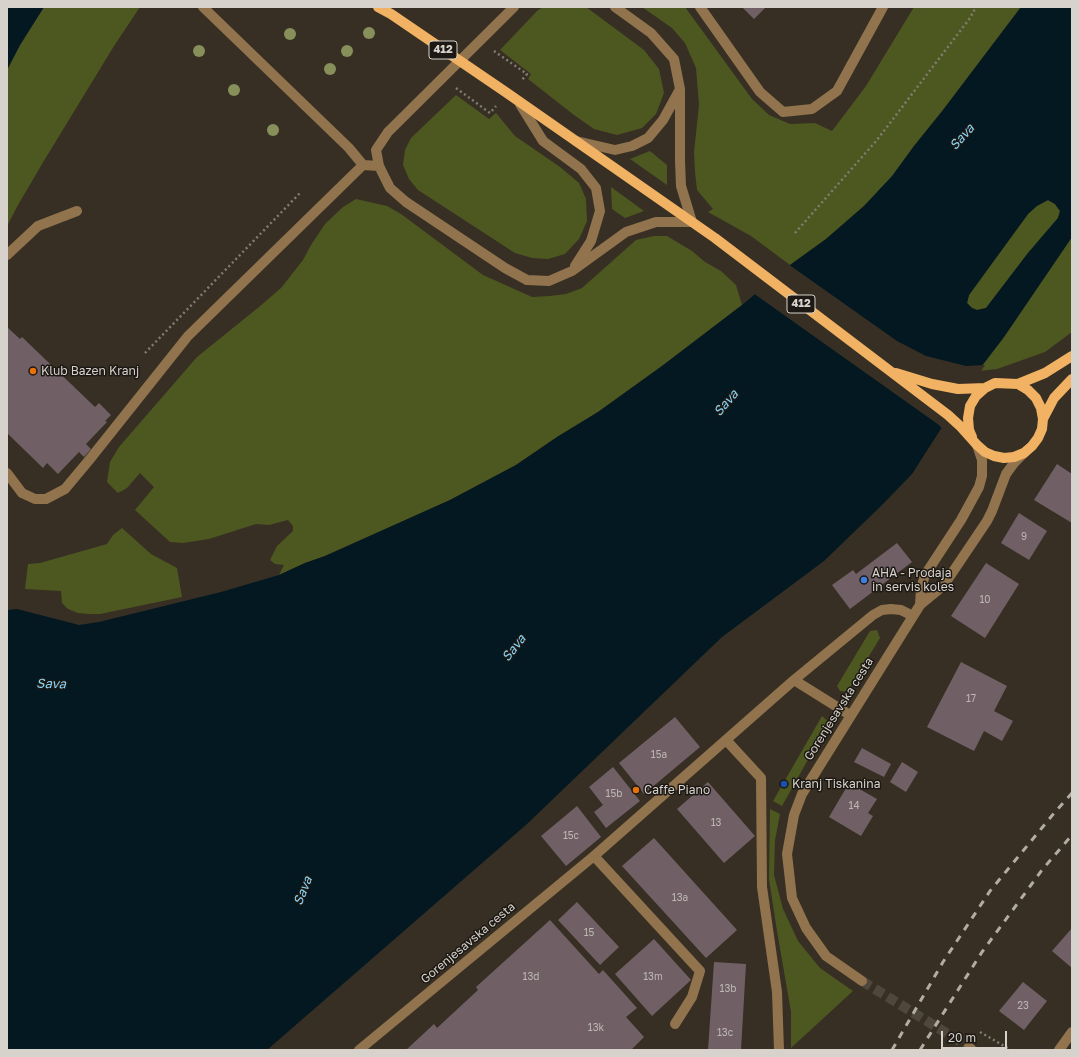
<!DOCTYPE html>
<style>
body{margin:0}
#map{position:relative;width:1079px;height:1057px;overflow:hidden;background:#372f23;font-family:"Golos Text",sans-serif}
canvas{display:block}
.frame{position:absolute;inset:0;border:8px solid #d7d2cb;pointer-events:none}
.scale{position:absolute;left:941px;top:1031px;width:66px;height:18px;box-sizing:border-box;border:2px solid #d7d2cb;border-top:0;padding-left:5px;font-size:12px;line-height:14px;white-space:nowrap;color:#d7d2cb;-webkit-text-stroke:3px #1c1813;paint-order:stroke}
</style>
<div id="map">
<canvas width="1079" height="1057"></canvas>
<div class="frame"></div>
<div class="scale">20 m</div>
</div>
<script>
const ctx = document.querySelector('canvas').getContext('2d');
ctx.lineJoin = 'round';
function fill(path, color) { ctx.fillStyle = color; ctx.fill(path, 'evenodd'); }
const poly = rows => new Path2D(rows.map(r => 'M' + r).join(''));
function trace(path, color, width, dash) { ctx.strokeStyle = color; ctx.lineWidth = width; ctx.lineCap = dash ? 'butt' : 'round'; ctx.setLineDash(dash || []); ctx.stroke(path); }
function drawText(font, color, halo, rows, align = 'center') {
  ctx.font = font + ' "Golos Text",sans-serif'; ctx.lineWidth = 3; ctx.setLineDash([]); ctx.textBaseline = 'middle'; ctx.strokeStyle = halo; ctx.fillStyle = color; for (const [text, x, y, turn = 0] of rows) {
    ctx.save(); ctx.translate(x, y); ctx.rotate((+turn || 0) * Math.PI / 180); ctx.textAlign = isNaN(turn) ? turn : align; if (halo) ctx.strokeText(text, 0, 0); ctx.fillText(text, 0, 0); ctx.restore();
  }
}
fill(poly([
 [44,7,140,7,114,46,42,164,18,205,7,226,7,70,20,45],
 [543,7,586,7,644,50,659,69,664,93,656,114,642,128,617,135,594,129,574,115,528,79,531,74,500,50,537,11],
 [642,7,685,7,752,99,769,115,790,124,815,123,832,131,866,86,914,7,1021,7,943,110,914,146,893,176,864,206,826,239,790,265,751,236,708,212,713,209,697,190,695,172,694,152,699,105,696,68,685,43,672,28],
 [456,95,489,119,496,113,515,136,560,167,579,183,586,199,587,221,579,239,565,254,548,259,532,258,515,253,418,190,409,179,403,165,405,150,411,138],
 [650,151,667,165,667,185,630,159],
 [611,187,644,211,625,218,612,209],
 [356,199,387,206,401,214,483,275,532,297,550,296,566,294,582,288,636,240,654,236,667,236,692,251,705,262,721,271,736,285,742,305,662,366,598,412,557,437,516,465,450,500,325,556,305,563,279,575,284,565,275,564,270,560,277,546,293,531,293,526,288,520,269,525,256,524,209,539,183,543,170,542,135,510,154,487,140,473,127,488,118,493,107,482,110,462,119,447,197,357,259,307,281,288,303,260,311,245,325,224,343,207],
 [1048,200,1055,204,1060,211,1058,218,1028,253,986,308,977,310,972,308,967,303,969,295,1028,214,1037,205],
 [1072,237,1072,332,1045,352,997,369,978,371,1004,337],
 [122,528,151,554,177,568,182,597,100,614,89,614,78,613,68,609,62,603,61,591,25,589,28,564,40,563,107,544,113,535],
 [877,630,880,638,847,692,840,691,837,686,870,631],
 [822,716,829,722,782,806,773,801],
 [770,809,780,814,775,840,774,875,783,909,798,941,820,968,853,991,791,1048,791,1012,777,931,769,879]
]), '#4d5821');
fill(poly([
 [7,7,44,7,20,45,7,70],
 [1021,7,1072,7,1072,237,1004,337,978,371,912,474,882,505,824,561,722,637,527,824,267,1050,7,1050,7,610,17,609,79,625,99,622,221,592,279,575,305,563,325,556,450,500,516,465,557,437,598,412,662,366,742,305,790,265,826,239,864,206,892,176,914,146,943,110],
 [1048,200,1055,204,1060,211,1058,218,1028,253,986,308,977,310,972,308,967,303,969,295,1028,214,1037,206]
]), '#031821');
fill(poly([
 [788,264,897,341,926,356,966,366,985,365,943,430,939,425,753,293]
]), '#372f23');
fill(poly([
 [742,7,766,7,754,19],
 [7,327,20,339,22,337,95,407,99,403,111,415,105,421,107,422,86,444,91,449,84,457,79,452,58,474,47,463,43,468,7,433],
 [1057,464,1072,474,1072,523,1034,500],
 [1019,513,1047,531,1029,560,1001,543],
 [897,543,912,562,850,609,832,585,853,570,856,574],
 [986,563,1019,584,985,638,951,616],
 [961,662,1007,686,994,711,1013,721,1002,741,984,731,974,751,927,727],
 [675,717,700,747,644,794,619,763],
 [862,748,891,764,884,777,854,762],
 [902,762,918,772,906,792,890,782],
 [613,767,640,801,606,828,594,812,603,805,589,787],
 [708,782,755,836,724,863,677,809],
 [849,783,877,799,868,813,873,816,861,836,829,817],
 [577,806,601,837,566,866,541,836],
 [654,838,737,930,706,958,622,866],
 [577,902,619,947,600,965,558,920],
 [550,920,599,974,603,970,637,1008,626,1017,644,1037,631,1050,406,1050,434,1024,437,1028,478,990,476,987],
 [1072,928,1072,968,1052,951],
 [654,939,691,980,652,1016,615,974],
 [714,962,746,964,741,1050,708,1050],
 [1023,982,1047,1001,1024,1030,999,1011]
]), '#706066');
trace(poly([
 [862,981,969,1047]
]), '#4f473c', 10, [10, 5]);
trace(poly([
 [494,51,527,74,521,81],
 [456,88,490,113,496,106],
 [795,233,877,140,970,18,976,7],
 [145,353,300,193],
 [980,1032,1011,1050]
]), '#827c72', 2.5, [2, 3]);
trace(poly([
 [203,7,349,148,363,165,379,166],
 [514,7,388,132,376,150,379,166,390,188,406,202,505,268,527,280,549,281,572,271,626,232,656,222,692,222,681,186,680,161,680,89,674,59,651,33,615,7],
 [700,7,760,92,783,112,812,109,837,91,883,7],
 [520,104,543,141,581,169,596,188,600,211,591,241,575,266],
 [576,141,615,150,632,146,648,138,663,120,679,91],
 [7,255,38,226,77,211],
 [7,473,22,493,35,499,46,499,65,489,90,459,188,336,363,165],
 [920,605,921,589,925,575,961,520,979,487,982,476,982,460,977,445],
 [794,680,850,715],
 [726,740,761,778,762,887,777,992,779,1050],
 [594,856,700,971,692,997,675,1024],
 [862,981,826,956,806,928,792,898,787,854,794,815,802,794,920,605,937,591,948,579,987,521,992,511,1006,474,1014,463,1024,453],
 [969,1047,972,1050],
 [359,1050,594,856,794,680,873,615,882,610,891,609,901,610,913,616],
 [1059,1050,1072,1032]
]), '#91734e', 10);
trace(poly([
 [378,7,391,14,507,93,715,238,948,415,960,426,977,445,985,452,994,456,1004,458,1014,457,1024,453,1032,446,1038,438,1042,429,1043,419,1041,408,1036,398,1028,390,1018,384],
 [896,373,932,384,958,389,985,388],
 [1043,419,1054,398,1072,379],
 [972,437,969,430,968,418,970,406,976,396,985,388,995,383,1018,384,1045,373,1072,356]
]), '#f1b363', 10);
trace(poly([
 [892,1050,943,962,990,891,1055,812,1072,793],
 [920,1050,982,952,1042,870,1072,835]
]), '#b2aca4', 3, [7, 7]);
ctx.fillStyle = '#878f5a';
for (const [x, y] of [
 [369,33],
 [290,34],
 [199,51],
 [347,51],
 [330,69],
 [234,90],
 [273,130]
]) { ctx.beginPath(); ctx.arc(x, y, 6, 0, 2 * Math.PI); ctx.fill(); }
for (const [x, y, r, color] of [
 [33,371,4,"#e8710a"],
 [864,580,4,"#3f7fe0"],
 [784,784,4,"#1a4fb4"],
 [636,790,4,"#e8710a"]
]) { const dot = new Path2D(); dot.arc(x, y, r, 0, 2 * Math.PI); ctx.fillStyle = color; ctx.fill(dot); trace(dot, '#1c1813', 1.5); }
drawText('10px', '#bdb6b2', null, [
 ["9",1024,537],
 ["10",985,600],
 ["17",971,699],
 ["15a",659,755],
 ["15b",614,794],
 ["14",854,806],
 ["13",716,823],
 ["15c",571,836],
 ["13a",680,898],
 ["15",589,933],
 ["13d",531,977],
 ["13m",653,977],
 ["13b",728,989],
 ["23",1023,1006],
 ["13k",596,1028],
 ["13c",725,1033]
]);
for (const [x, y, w] of [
 [443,50,28],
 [801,304,28]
]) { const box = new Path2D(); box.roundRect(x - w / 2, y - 9, w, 18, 3); ctx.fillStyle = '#1c1813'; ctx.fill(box); trace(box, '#d7d2cb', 1); }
drawText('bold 11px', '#d7d2cb', null, [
 ["412",443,50],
 ["412",801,304]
]);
drawText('12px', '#d7d2cb', '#1c1813', [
 ["Klub Bazen Kranj",41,371],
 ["AHA - Prodaja",872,573],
 ["in servis koles",872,587],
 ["Kranj Tiskanina",792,784],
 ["Caffe Piano",644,790]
], 'left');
drawText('12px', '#d7d2cb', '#1c1813', [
 ["Gorenjesavska cesta",839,709,-58],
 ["Gorenjesavska cesta",468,943,-40]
]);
drawText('italic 13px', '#86d3f6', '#1c1813', [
 ["Sava",962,137,-48],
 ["Sava",726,403,-49],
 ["Sava",514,648,-52],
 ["Sava",51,684,1],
 ["Sava",303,891,-68]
]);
</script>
